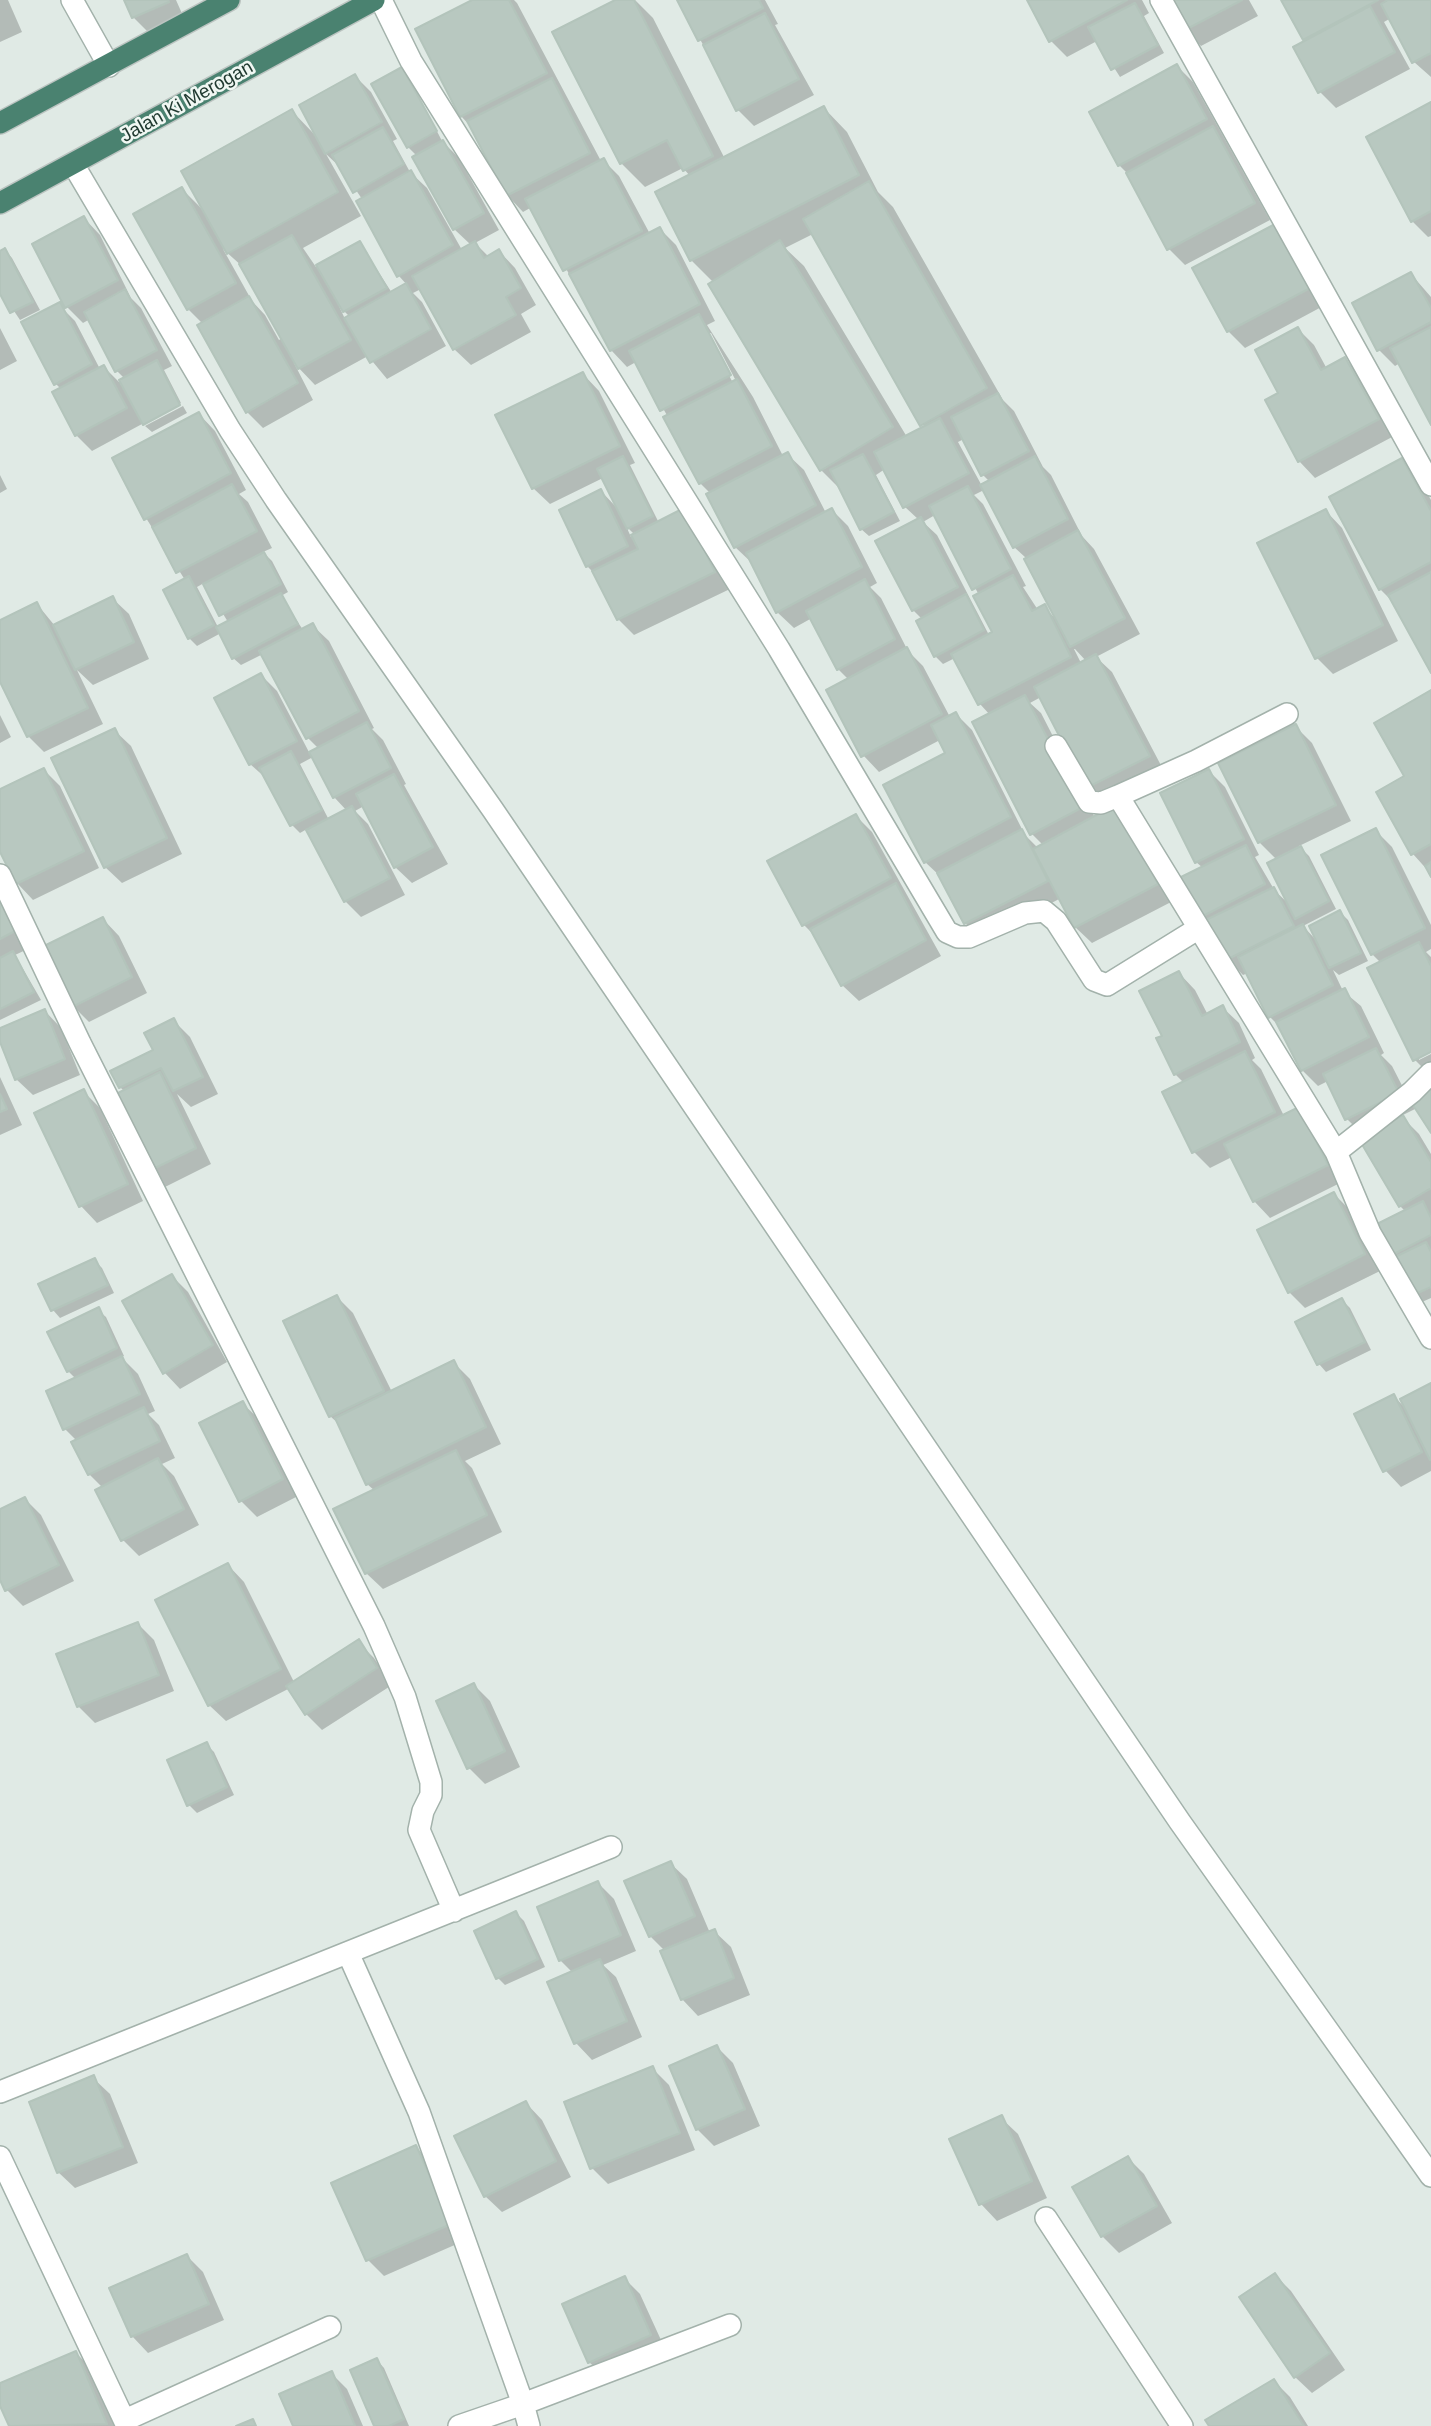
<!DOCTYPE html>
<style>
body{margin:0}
canvas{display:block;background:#e0eae5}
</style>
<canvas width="1431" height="2426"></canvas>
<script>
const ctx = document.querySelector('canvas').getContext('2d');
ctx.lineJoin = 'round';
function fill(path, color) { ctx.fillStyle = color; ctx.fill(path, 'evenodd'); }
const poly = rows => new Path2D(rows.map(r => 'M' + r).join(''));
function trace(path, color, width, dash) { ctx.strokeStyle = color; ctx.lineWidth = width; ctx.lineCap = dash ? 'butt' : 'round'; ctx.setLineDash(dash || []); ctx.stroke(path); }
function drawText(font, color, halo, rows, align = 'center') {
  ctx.font = font + ' Arial,sans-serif'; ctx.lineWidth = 5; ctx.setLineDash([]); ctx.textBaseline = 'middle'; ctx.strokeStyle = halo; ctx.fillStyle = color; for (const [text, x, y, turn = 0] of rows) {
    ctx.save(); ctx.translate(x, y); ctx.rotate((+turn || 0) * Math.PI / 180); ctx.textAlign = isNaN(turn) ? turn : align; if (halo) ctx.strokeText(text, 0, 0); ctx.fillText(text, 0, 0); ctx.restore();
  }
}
fill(poly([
 [0,0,8,0,22,32,0,42],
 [126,0,176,0,184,18,150,34,133,17],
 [476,0,514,0,517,3,601,161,603,160,619,176,650,234,660,229,676,245,715,321,707,325,753,397,783,456,787,454,804,470,826,513,832,510,848,526,877,583,870,587,881,598,908,651,923,666,950,717,956,714,972,730,1025,835,1038,848,1043,845,1032,834,990,715,980,704,955,658,943,664,935,656,922,619,913,610,877,542,919,520,905,507,885,469,876,475,900,521,869,536,861,529,842,491,821,470,714,283,691,260,690,176,683,168,645,187,621,163,619,0,635,0,653,18,725,159,824,108,847,132,878,192,893,207,1003,400,1014,411,1043,467,1051,475,1082,536,1094,549,1140,634,1096,657,1112,672,1165,773,1104,803,1088,787,1041,697,1030,703,1041,713,1095,818,1116,807,1173,901,1092,943,1075,927,1061,898,981,940,965,923,941,877,925,862,947,754,940,740,879,772,863,755,849,680,838,669,812,618,794,628,777,612,752,563,735,547,711,494,700,483,668,417,636,362,627,367,611,350,532,207,523,212,507,195,472,128,461,116],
 [813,234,925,428,907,437,804,266,785,248],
 [707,333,711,333,736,381,733,383],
 [964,439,983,475,990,482,982,486,958,442],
 [984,490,1014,547,1026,558,1056,619,1044,607,1038,610,1023,587,1026,586,983,504,974,495],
 [935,515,979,595,994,633,989,635,937,535,923,522],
 [1074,649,1075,649,1086,661,1081,663],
 [679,0,765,0,778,24,775,25,814,95,754,126,738,110],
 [1029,0,1142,0,1149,13,1144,16,1164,53,1120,77,1097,41,1067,57,1051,41],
 [1168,0,1249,0,1258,16,1201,46,1184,30],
 [1283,0,1431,0,1431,77,1414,62,1391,18,1384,22,1410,69,1336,108,1320,92,1306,42],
 [1177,66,1193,82,1270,220,1185,265,1169,249,1129,175,1119,165],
 [401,70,409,77,442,141,459,158,499,230,475,243,489,257,499,251,515,268,536,305,521,314,531,332,471,365,454,349,421,289,413,293,422,302,446,346,387,379,368,356,315,385,294,363,313,400,263,428,247,412,203,324,188,309,182,189,203,210,292,111,315,135,355,76,371,92,397,139,393,141,410,172,427,188,462,250,471,245,454,229,417,156,408,147],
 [326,154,341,168,362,199,399,276,407,285,392,293,360,243,316,267,303,248,361,216],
 [223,249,244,268,282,338,279,340,265,315,252,301],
 [339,306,350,317,345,319],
 [1431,104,1431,236,1428,237,1412,221],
 [84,218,100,235,131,298,141,308,172,366,164,370,181,403,92,451,76,435,61,389,55,383,59,305,75,321,100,369,104,367,119,382,125,379,117,371,90,319,83,323,67,307],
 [1293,241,1327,304,1245,348,1228,331,1195,269],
 [5,250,12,258,40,310,20,320,0,290,0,253],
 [1411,274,1431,297,1431,421,1400,363,1395,366,1379,350],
 [0,328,17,361,0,370],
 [1298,329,1314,345,1327,369,1345,359,1361,375,1394,436,1315,478,1299,461,1281,394],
 [583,374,599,391,635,463,630,465,659,523,684,511,730,589,634,635,618,619,596,575,587,566,601,491,618,509,603,478,550,504,533,488],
 [626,526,635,535,631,537],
 [183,406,187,413,152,432,145,426],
 [199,414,215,431,246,490,239,494,248,502,272,548,263,552,272,561,288,592,281,596,303,630,312,625,329,641,374,728,372,729,383,740,406,784,404,785,448,864,412,883,395,867,364,806,355,811,368,824,405,895,361,917,345,901,307,829,300,833,292,825,268,780,250,764,216,698,261,675,277,691,310,754,319,749,308,738,263,654,241,665,233,658,221,633,197,646,189,638,185,580,146,518],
 [204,583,228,622,218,627,197,587],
 [313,757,334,797,347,811,329,820,300,764],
 [1402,461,1418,477,1431,500,1431,669,1394,603,1380,589],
 [0,475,7,489,0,493],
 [1326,511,1342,528,1398,641,1333,674,1317,658],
 [112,598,129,614,149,659,93,685,77,670,103,724,44,752,28,736,0,678,0,622,37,604,55,626],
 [1431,692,1431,874,1413,854,1406,776],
 [0,715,11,737,0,743],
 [1296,727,1312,743,1351,821,1299,846,1309,856,1336,909,1303,926,1317,941,1340,912,1348,920,1368,961,1339,975,1333,970,1343,991,1361,1006,1384,1053,1381,1055,1392,1066,1410,1101,1431,1087,1431,1130,1417,1108,1401,1116,1419,1134,1431,1154,1431,1298,1422,1302,1389,1256,1406,1212,1400,1206,1394,1120,1363,1135,1347,1119,1328,1081,1318,1086,1302,1070,1281,1028,1270,1017,1248,973,1243,975,1227,959,1200,917,1203,868,1196,862,1209,771,1225,787,1259,855,1255,857,1275,891,1289,904,1277,860,1259,842],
 [114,730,131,746,182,854,122,883,105,867],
 [44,770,60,786,99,868,33,900,17,883,0,848,0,791],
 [856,816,872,832,941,956,859,1001,842,985,818,939,804,925,770,862],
 [1375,830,1392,847,1431,925,1431,949,1426,952,1431,957,1431,1050,1419,1056,1419,1060,1431,1054,1431,1076,1415,1060,1381,963,1372,954],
 [0,886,30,948,15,955,41,1000,0,1020],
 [103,919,119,936,147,993,89,1022,73,1006],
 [1179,973,1195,990,1208,1015,1222,1007,1239,1023,1255,1058,1252,1060,1261,1069,1284,1116,1298,1109,1342,1182,1270,1218,1254,1201,1232,1157,1210,1168,1194,1152,1184,1083,1175,1074,1164,1037],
 [45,1011,61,1028,80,1075,33,1095,16,1079,0,1030],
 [173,1020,190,1037,218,1094,191,1107,177,1094,211,1164,165,1187,149,1171,125,1092,120,1087,155,1050],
 [0,1077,22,1125,0,1135],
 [83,1091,100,1108,143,1201,97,1223,81,1206,37,1113],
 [1334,1194,1350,1210,1380,1271,1305,1308,1289,1292],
 [94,1260,102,1268,114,1293,60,1318,53,1310],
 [172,1276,188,1292,227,1362,180,1389,164,1372],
 [337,1297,353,1313,392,1392,454,1363,470,1379,501,1444,465,1461,472,1468,502,1532,383,1589,366,1573,375,1491,367,1484,341,1426,330,1416],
 [1342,1300,1350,1308,1371,1350,1326,1372,1319,1364,1297,1322],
 [98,1310,106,1317,124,1356,121,1357,138,1374,155,1411,148,1414,159,1425,175,1458,162,1464,174,1476,199,1525,139,1556,123,1540,103,1488,89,1474,77,1441,65,1429,76,1379,68,1371],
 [1431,1385,1431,1471,1401,1487,1385,1470,1394,1396,1406,1409],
 [242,1403,259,1419,298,1496,257,1517,241,1501],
 [25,1499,41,1515,74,1581,23,1606,7,1590,0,1576,0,1511],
 [228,1565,244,1582,294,1682,358,1642,374,1658,392,1685,322,1730,306,1714,290,1688,226,1721,209,1705],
 [138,1624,154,1640,174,1691,95,1723,78,1706],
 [474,1685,490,1701,520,1767,485,1784,469,1768],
 [206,1744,214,1752,234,1795,197,1813,189,1805],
 [670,1863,687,1879,710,1933,714,1931,731,1947,750,1995,698,2016,682,1999,665,1951,650,1936],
 [598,1883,614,1899,636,1951,603,1965,616,1977,642,2037,592,2060,576,2043,573,1973,560,1960],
 [516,1913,524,1921,545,1967,505,1985,498,1978],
 [717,2047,733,2063,760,2126,714,2146,697,2129,671,2067],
 [653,2069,669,2085,695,2150,608,2184,592,2168],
 [93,2078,110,2094,138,2163,75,2188,58,2172],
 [526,2103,542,2120,571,2177,502,2212,485,2196],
 [1001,2118,1018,2134,1047,2198,997,2221,981,2204,951,2140],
 [416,2147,432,2164,466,2240,384,2276,368,2260],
 [1128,2158,1144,2174,1172,2223,1119,2253,1102,2236,1075,2187],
 [187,2256,203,2272,224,2320,148,2353,132,2336],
 [1275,2275,1291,2291,1345,2370,1312,2393,1295,2377],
 [624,2278,640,2294,666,2351,606,2378,589,2362],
 [76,2353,92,2369,116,2426,11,2426,0,2401,0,2385],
 [377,2360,384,2368,409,2426,376,2426],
 [331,2373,347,2389,363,2426,295,2426],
 [1274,2381,1290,2397,1308,2426,1211,2426]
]), '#0003');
const building = poly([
 [124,0,168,0,169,2,132,18,124,0],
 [472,0,509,0,547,73,460,117,415,29,472,0],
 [615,0,634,0,713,156,683,171,667,140,620,164,552,32,615,0],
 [677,0,759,0,763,8,698,41,677,0],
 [1027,0,1127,0,1049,42,1027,0],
 [1166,0,1242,0,1183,31,1166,0],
 [1281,0,1378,0,1303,40,1281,0],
 [1388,0,1431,0,1431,53,1412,63,1381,4,1388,0],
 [1135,3,1158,45,1111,70,1088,27,1135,3],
 [1370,6,1395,52,1318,93,1293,47,1370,6],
 [765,13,799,79,736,111,703,45,765,13],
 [1177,64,1207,119,1118,166,1089,112,1177,64],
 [402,67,437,131,407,148,371,84,402,67],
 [355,74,382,122,325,154,299,105,355,74],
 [552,78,590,153,506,196,467,121,552,78],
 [1431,102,1431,211,1411,222,1366,137,1431,102],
 [824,106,859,175,690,261,655,192,824,106],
 [292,109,338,192,227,254,181,171,292,109],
 [1213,126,1255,203,1167,250,1126,173,1213,126],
 [383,127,404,164,353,193,332,155,383,127],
 [443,140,484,213,453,230,412,157,443,140],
 [604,158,642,231,563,271,525,199,604,158],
 [411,170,453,245,397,277,356,201,411,170],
 [869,181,987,388,920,426,803,219,869,181],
 [182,187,236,283,187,310,133,214,182,187],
 [84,216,118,280,65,308,32,244,84,216],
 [1277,223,1312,287,1227,332,1192,268,1277,223],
 [660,227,700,304,610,351,569,274,660,227],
 [292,235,351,340,298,369,239,264,292,235],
 [780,240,893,427,820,471,708,284,780,240],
 [360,241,387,288,343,312,316,265,360,241],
 [475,241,484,258,499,249,521,288,506,297,516,315,453,350,412,276,475,241],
 [5,248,33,302,10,313,0,294,0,251,5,248],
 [1411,272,1431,308,1431,322,1377,351,1352,303,1411,272],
 [406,283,431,329,370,363,344,318,406,283],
 [125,289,157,350,115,372,84,312,125,289],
 [249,296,298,383,246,413,197,325,249,296],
 [60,302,92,364,54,385,21,322,60,302],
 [699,314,731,375,660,411,629,351,699,314],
 [1298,327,1321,370,1345,357,1379,419,1298,462,1265,400,1278,393,1255,350,1298,327],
 [1431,327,1431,425,1390,348,1431,327],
 [157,360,180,405,143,425,119,380,157,360],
 [104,365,127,408,75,436,52,392,104,365],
 [583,372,620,446,532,489,495,415,583,372],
 [737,379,772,446,699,484,663,417,737,379],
 [998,393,1029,451,981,476,951,417,998,393],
 [199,412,231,473,144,520,112,458,199,412],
 [940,418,969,473,903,508,874,452,940,418],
 [788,452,816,505,734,548,706,494,788,452],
 [863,454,894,512,860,530,830,470,863,454],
 [623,456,653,516,627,529,597,469,623,456],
 [1035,456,1068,519,1013,548,980,485,1035,456],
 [1402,458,1431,511,1431,562,1379,590,1329,497,1402,458],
 [232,484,257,531,176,573,152,527,232,484],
 [968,486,1011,569,972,590,929,506,968,486],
 [601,489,628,546,586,567,559,510,601,489],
 [684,508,715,572,617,620,592,571,638,549,631,535,684,508],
 [832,508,862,567,776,613,746,553,832,508],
 [1326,509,1383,625,1315,659,1257,543,1326,509],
 [921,517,958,587,912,611,875,541,921,517],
 [1078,530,1125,618,1070,647,1024,559,1078,530],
 [264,552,281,584,219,616,203,584,264,552],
 [1431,572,1431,673,1388,595,1431,572],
 [1013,575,1032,611,1045,604,1071,657,978,705,951,654,992,632,973,596,1013,575],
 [189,576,214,625,188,639,163,590,189,576],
 [865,579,895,639,837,670,806,611,865,579],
 [281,593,298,624,232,659,216,627,281,593],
 [966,594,984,630,934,657,916,621,966,594],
 [113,596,134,642,75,670,53,625,113,596],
 [37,602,88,708,27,737,0,682,0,620,37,602],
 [313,623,359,711,306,739,259,651,313,623],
 [907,647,942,714,861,757,826,690,907,647],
 [1096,654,1150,756,1086,788,1034,687,1096,654],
 [261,673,297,741,249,765,214,698,261,673],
 [1431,690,1431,844,1411,855,1376,792,1404,776,1374,723,1431,690],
 [1025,695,1083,807,1030,835,972,722,1025,695],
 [956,712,1011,817,924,863,883,785,945,753,931,725,956,712],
 [367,722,391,768,333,798,309,752,367,722],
 [1296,724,1336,805,1258,843,1218,763,1296,724],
 [115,728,167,838,104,868,51,758,115,728],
 [291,751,322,810,290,826,259,768,291,751],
 [44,768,84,851,16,884,0,852,0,789,44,768],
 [1209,769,1244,839,1195,863,1160,793,1209,769],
 [394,774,433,847,394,868,356,794,394,774],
 [1117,804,1158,884,1074,928,1033,849,1117,804],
 [352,806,390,878,344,902,306,830,352,806],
 [856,814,891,878,802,926,767,861,856,814],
 [1376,828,1425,928,1371,955,1321,855,1376,828],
 [1022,829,1048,881,964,924,937,873,1022,829],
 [1246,845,1265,884,1199,918,1179,878,1246,845],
 [1301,846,1329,901,1295,919,1267,863,1301,846],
 [1431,862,1431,877,1425,866,1431,862],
 [896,883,926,940,841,986,810,929,896,883],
 [1274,887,1294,926,1226,960,1206,920,1274,887],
 [0,900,15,931,0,939,0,900],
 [1340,910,1361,953,1329,968,1309,926,1340,910],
 [103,917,132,977,72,1007,42,947,103,917],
 [1303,924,1333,985,1268,1018,1238,957,1303,924],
 [1419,942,1431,966,1431,1052,1413,1061,1367,968,1419,942],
 [13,951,34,992,0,1009,0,958,13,951],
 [1179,971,1202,1016,1223,1005,1240,1042,1174,1075,1156,1038,1162,1036,1139,991,1179,971],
 [1345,988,1369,1037,1301,1071,1276,1022,1345,988],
 [45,1009,65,1059,15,1080,0,1042,0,1028,45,1009],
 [174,1018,203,1077,173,1091,161,1068,119,1088,110,1071,153,1050,144,1033,174,1018],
 [1376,1048,1399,1093,1345,1120,1323,1074,1376,1048],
 [1245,1051,1275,1112,1192,1153,1162,1092,1245,1051],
 [160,1072,196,1148,147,1172,110,1097,160,1072],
 [1431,1085,1431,1133,1409,1099,1431,1085],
 [84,1089,128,1184,79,1207,34,1113,84,1089],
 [0,1094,7,1109,0,1112,0,1094],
 [1299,1107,1328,1165,1253,1202,1224,1144,1299,1107],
 [1403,1115,1431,1162,1431,1188,1399,1207,1360,1141,1403,1115],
 [1334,1192,1365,1254,1288,1293,1257,1230,1334,1192],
 [1423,1201,1431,1218,1431,1235,1388,1257,1373,1226,1423,1201],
 [1426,1242,1431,1252,1431,1287,1413,1295,1395,1257,1426,1242],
 [95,1258,108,1285,51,1311,38,1284,95,1258],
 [172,1274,213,1345,163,1374,122,1301,172,1274],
 [337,1295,384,1391,329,1417,283,1321,337,1295],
 [1342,1298,1365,1342,1317,1365,1295,1322,1342,1298],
 [99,1307,117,1348,67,1372,47,1332,99,1307],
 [122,1356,140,1394,63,1430,46,1391,122,1356],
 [454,1360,486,1427,366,1485,335,1418,454,1360],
 [1431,1383,1431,1459,1430,1460,1400,1399,1431,1383],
 [1394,1394,1422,1452,1383,1472,1354,1414,1394,1394],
 [243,1401,283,1479,239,1502,199,1423,243,1401],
 [144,1407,160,1441,88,1475,71,1442,144,1407],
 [456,1450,487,1515,365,1574,333,1509,456,1450],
 [158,1458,184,1509,121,1541,95,1490,158,1458],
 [25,1497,59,1565,5,1591,0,1580,0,1509,25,1497],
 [228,1563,281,1669,208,1706,155,1600,228,1563],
 [138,1622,159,1675,77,1707,56,1654,138,1622],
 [359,1639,377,1668,305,1715,286,1686,359,1639],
 [474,1683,505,1751,467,1769,436,1701,474,1683],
 [207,1742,227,1787,187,1806,167,1760,207,1742],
 [671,1861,695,1916,649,1937,624,1881,671,1861],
 [598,1881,621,1935,559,1961,537,1907,598,1881],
 [516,1911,538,1959,496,1979,474,1931,516,1911],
 [715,1929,734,1978,681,2000,660,1951,715,1929],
 [600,1959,627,2021,574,2044,547,1982,600,1959],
 [717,2045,745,2109,696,2130,669,2066,717,2045],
 [653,2066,680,2133,590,2169,564,2102,653,2066],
 [94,2075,123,2147,57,2173,29,2102,94,2075],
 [526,2101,556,2161,484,2197,454,2136,526,2101],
 [1002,2115,1032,2181,979,2205,949,2139,1002,2115],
 [416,2145,451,2224,366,2261,331,2183,416,2145],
 [1128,2156,1157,2206,1101,2237,1072,2187,1128,2156],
 [187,2254,209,2304,131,2337,109,2288,187,2254],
 [1275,2273,1330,2353,1294,2378,1239,2297,1275,2273],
 [625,2276,651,2335,588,2363,562,2304,625,2276],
 [76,2351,107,2424,9,2426,0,2406,0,2383,76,2351],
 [377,2358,404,2419,389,2426,374,2426,350,2370,377,2358],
 [332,2371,355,2426,293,2426,279,2394,332,2371],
 [1274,2379,1304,2426,1209,2426,1205,2420,1274,2379],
 [253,2419,256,2426,236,2426,253,2419]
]);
fill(building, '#b8c8c0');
trace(building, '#b3c4bb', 2);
const minor = poly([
 [72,0,109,66],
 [381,0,411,61,779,649,947,932,958,937,969,937,1025,913,1044,911,1056,921,1094,980,1107,985,1199,928],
 [1161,0,1431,485],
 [73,164,230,430,276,500,493,810,1180,1822,1431,2176],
 [1287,714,1196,761,1118,796,1336,1152,1412,1092,1431,1073],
 [1056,746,1089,802,1101,803,1118,796],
 [0,875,80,1043,374,1626,405,1697,431,1782,431,1795,423,1811,419,1830,454,1911],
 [1336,1152,1370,1233,1431,1338],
 [348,1953,419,2112,523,2404,730,2325],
 [0,2092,611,1847],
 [0,2157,127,2426],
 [1046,2218,1182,2426],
 [125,2420,330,2327],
 [459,2426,523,2404,529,2426]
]);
const trunk = poly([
 [0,123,229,0],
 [0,203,374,0]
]);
trace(minor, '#a3b2ab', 24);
trace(trunk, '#bcc4c1', 24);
trace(minor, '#fff', 21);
trace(trunk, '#4a8270', 21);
drawText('19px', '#213a31', '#f0f7f3', [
 ["Jalan Ki Merogan",187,102,-29]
]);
</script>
